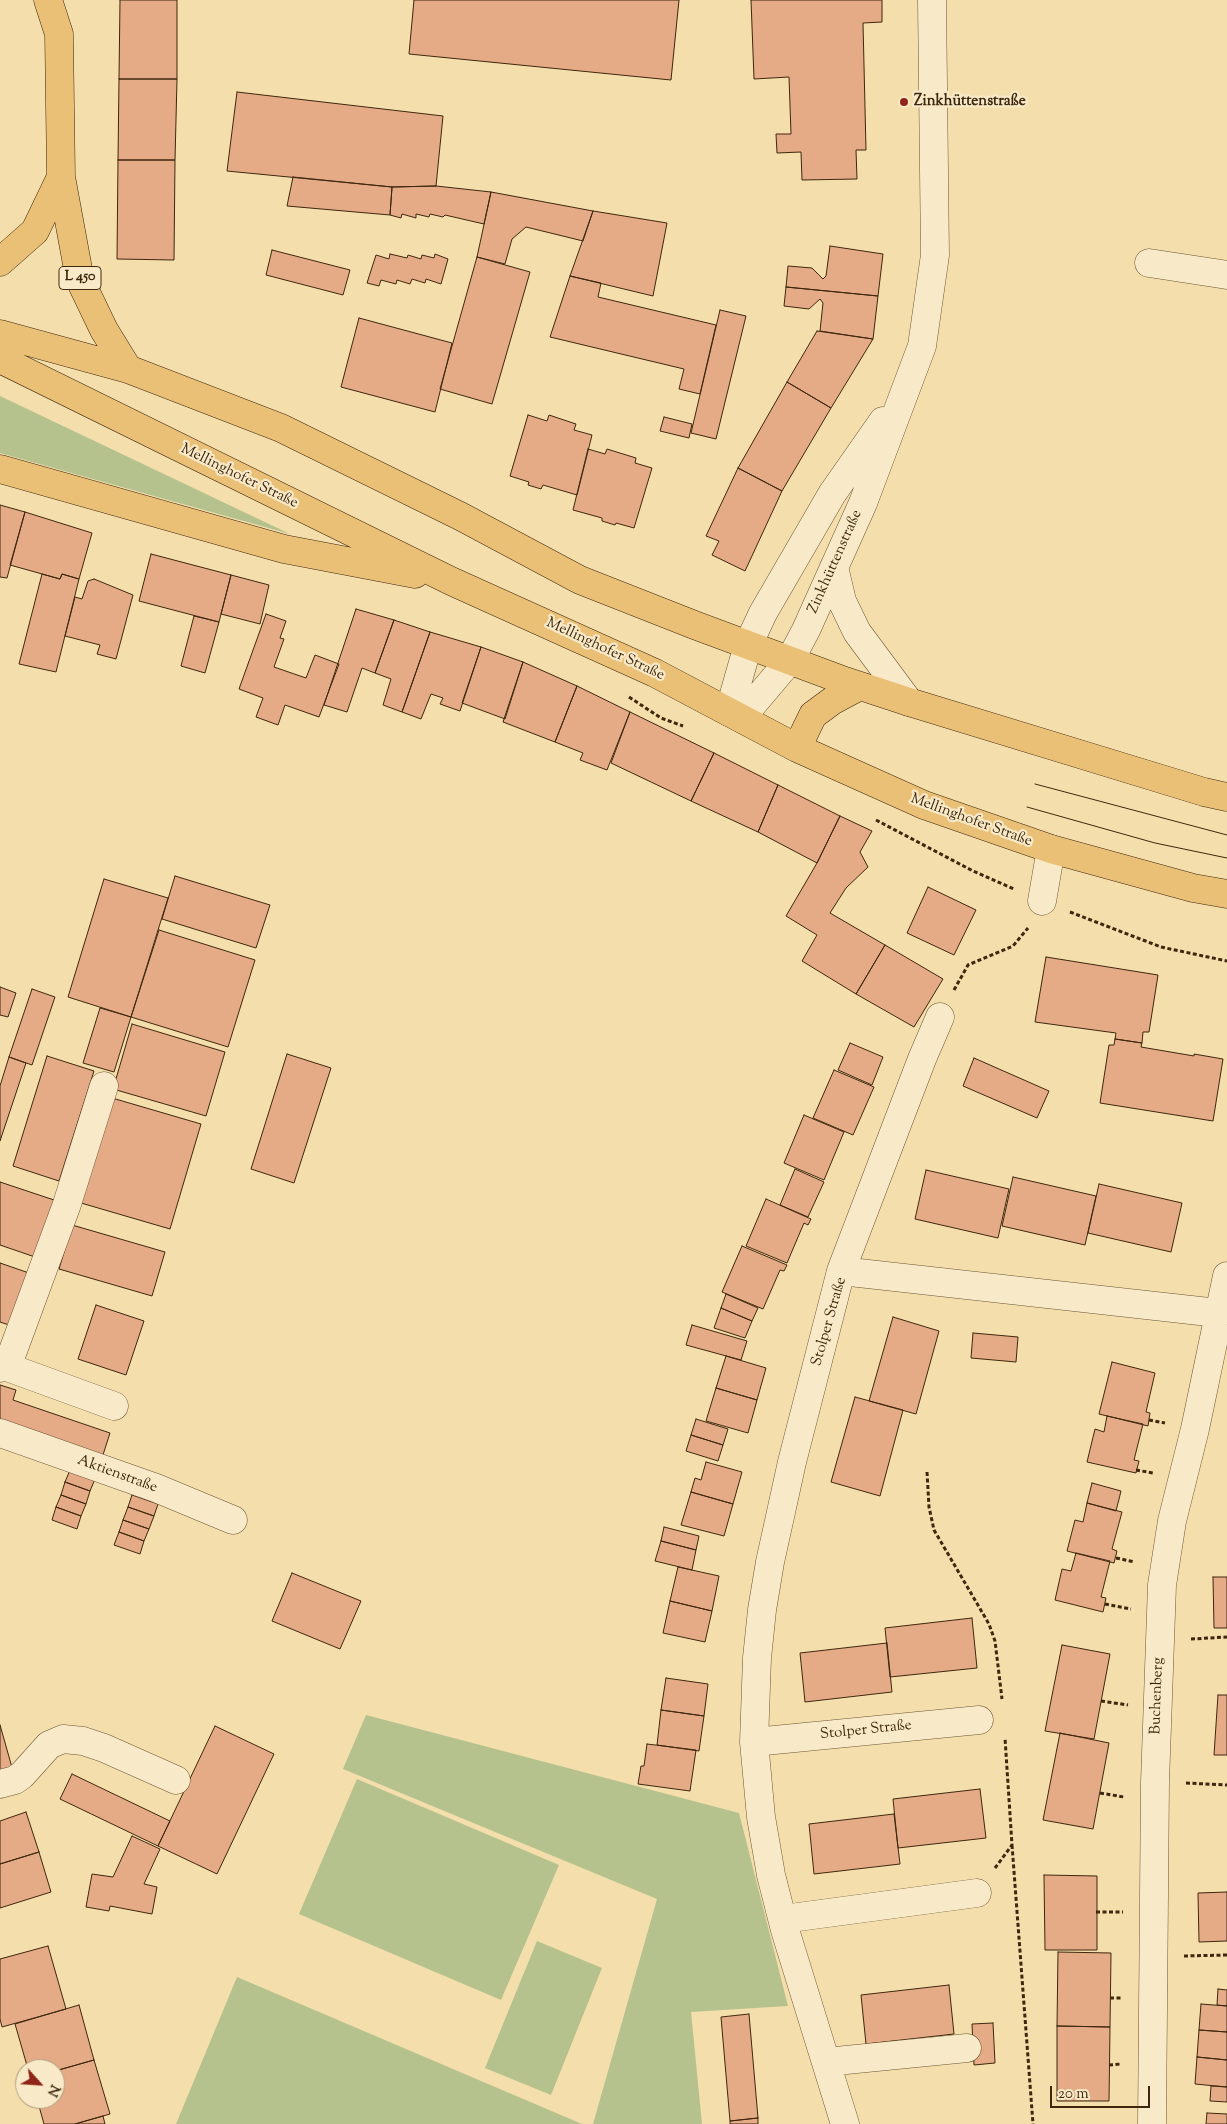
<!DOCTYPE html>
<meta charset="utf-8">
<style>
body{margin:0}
#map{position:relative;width:1227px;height:2124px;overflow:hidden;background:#f4deab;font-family:"Sorts Mill Goudy",serif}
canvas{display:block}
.north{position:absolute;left:15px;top:2059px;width:50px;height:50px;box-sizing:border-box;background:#f8eac8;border:1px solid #ae9c7e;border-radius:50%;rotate:116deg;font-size:14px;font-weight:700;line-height:20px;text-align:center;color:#3e270e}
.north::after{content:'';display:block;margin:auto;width:18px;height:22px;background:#8f2418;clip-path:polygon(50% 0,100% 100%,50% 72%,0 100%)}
.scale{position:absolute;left:1050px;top:2086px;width:100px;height:22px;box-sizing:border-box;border:2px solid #3e270e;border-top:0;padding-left:6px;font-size:15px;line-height:18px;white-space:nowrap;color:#3e270e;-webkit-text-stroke:4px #f8eac8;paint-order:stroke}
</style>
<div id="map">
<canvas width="1227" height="2124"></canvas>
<div class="north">N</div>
<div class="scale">20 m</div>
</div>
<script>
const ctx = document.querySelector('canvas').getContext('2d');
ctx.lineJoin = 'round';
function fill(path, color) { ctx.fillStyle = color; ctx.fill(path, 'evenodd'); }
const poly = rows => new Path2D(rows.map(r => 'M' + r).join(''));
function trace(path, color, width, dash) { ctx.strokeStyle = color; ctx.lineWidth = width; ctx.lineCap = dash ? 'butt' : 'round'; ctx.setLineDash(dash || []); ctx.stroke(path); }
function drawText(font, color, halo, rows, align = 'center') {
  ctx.font = font + ' "Sorts Mill Goudy",serif'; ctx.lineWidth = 4.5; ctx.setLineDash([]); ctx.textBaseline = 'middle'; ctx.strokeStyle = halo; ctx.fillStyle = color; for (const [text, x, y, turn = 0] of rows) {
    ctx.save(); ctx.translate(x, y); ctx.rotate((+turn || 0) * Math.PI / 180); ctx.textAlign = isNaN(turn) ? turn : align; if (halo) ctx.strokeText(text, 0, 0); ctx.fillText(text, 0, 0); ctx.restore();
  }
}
fill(poly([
 [0,396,290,534,0,453],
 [366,1715,739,1813,788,2006,691,2012,702,2124,593,2124,657,1899,343,1769],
 [357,1779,559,1865,501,2000,299,1914],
 [537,1941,602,1968,551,2095,485,2068],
 [237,1977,582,2124,176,2124]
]), '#b5c28d');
const building = poly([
 [120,0,177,0,177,79,119,79,120,0],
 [414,0,679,0,671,80,409,54,414,0],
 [751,0,882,0,882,22,863,23,866,150,856,150,857,179,802,180,801,152,777,153,776,134,791,134,789,77,754,79,751,0],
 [119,79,177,79,175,160,118,160,119,79],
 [237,92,443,116,436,186,392,187,227,171,237,92],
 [118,160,175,160,174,260,117,259,118,160],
 [293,177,392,187,390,215,287,206,293,177],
 [436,186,491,192,484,224,445,215,443,217,430,214,429,217,416,214,416,218,402,214,401,218,390,215,392,187,436,186],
 [491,192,593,211,583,241,526,227,512,239,505,264,477,257,491,192],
 [593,211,667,223,653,296,570,276,593,211],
 [830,246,883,254,878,296,786,287,788,266,812,268,823,279,826,276,830,246],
 [272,250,350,270,343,295,266,275,272,250],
 [390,254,407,258,408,255,421,259,422,255,434,258,435,254,448,259,441,284,426,279,425,283,412,279,410,284,397,280,396,284,381,280,379,286,367,283,376,255,389,259,390,254],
 [477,257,530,272,492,404,440,389,477,257],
 [570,276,601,283,598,297,716,325,700,394,679,389,684,369,550,337,570,276],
 [786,287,878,296,873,339,820,331,823,303,820,299,809,309,784,306,786,287],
 [720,310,746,316,716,439,691,433,720,310],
 [359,318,452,343,435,412,341,387,359,318],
 [817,331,873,339,831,408,787,382,817,331],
 [787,382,831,408,782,491,738,468,787,382],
 [528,415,547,421,549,415,576,424,574,430,592,435,577,495,543,485,541,489,528,485,529,482,510,476,528,415],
 [664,417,692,424,689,438,660,431,664,417],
 [588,449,605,454,607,449,636,458,635,463,652,468,634,528,616,523,615,525,602,521,602,518,573,510,588,449],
 [738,468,782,491,745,571,712,555,719,541,706,536,738,468],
 [0,505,25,512,7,578,0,577,0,505],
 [25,512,92,533,79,579,62,574,60,579,10,565,25,512],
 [151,554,231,575,219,622,139,601,151,554],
 [42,574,60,579,62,574,79,579,56,672,19,664,42,574],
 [231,575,269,585,260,624,221,614,231,575],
 [94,579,133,595,116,659,97,654,100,645,65,636,75,597,82,599,88,581,94,579],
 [356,609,394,620,375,673,362,668,347,712,324,705,356,609],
 [266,614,286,621,280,638,284,639,274,667,306,678,315,655,339,664,319,717,285,705,278,725,256,717,263,698,239,689,266,614],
 [194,616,219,622,205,673,181,666,194,616],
 [394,620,430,632,402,712,383,705,391,679,375,673,394,620],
 [430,632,481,647,460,711,440,704,443,698,431,694,421,719,402,712,430,632],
 [481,647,523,662,505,719,462,703,481,647],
 [523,662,577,686,555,742,503,722,523,662],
 [577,686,630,712,607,770,580,760,583,753,555,742,577,686],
 [630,712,714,753,691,801,611,763,630,712],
 [714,753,778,785,758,832,691,801,714,753],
 [778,785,840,816,817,863,758,832,778,785],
 [840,816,872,831,860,852,868,867,846,888,830,913,885,945,856,994,802,961,817,935,786,916,817,863,840,816],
 [175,876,270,905,256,948,162,919,175,876],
 [104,879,168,898,131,1017,68,997,104,879],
 [928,887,976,910,954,955,907,933,928,887],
 [159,930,255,960,228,1047,131,1017,159,930],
 [885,945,943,979,914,1027,856,994,885,945],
 [1046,957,1158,975,1149,1032,1143,1032,1142,1043,1115,1039,1116,1033,1035,1022,1046,957],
 [0,987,16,993,8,1017,0,1015,0,987],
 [32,989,55,997,32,1065,9,1057,32,989],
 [100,1008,131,1017,114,1072,83,1063,100,1008],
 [132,1024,225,1052,206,1116,113,1089,132,1024],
 [1115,1039,1142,1043,1141,1047,1194,1056,1194,1054,1223,1059,1213,1121,1100,1103,1109,1045,1114,1045,1115,1039],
 [850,1043,883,1057,872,1085,838,1070,850,1043],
 [287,1054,331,1068,294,1183,251,1169,287,1054],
 [47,1056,94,1071,59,1181,13,1166,47,1056],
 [9,1057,26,1063,0,1141,0,1086,9,1057],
 [974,1058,1049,1091,1037,1118,963,1086,974,1058],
 [834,1070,874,1087,853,1135,813,1118,834,1070],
 [112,1098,201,1124,170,1229,81,1203,112,1098],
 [804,1115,844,1132,824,1180,784,1163,804,1115],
 [795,1169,824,1182,808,1217,780,1205,795,1169],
 [926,1170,1009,1189,998,1238,915,1219,926,1170],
 [1013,1177,1096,1196,1085,1245,1002,1226,1013,1177],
 [0,1182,54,1200,35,1257,0,1245,0,1182],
 [1099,1184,1182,1203,1171,1252,1088,1233,1099,1184],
 [766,1199,811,1219,808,1225,804,1223,787,1263,746,1246,766,1199],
 [72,1225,165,1252,152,1296,59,1269,72,1225],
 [742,1246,787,1265,784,1271,780,1270,763,1309,722,1292,742,1246],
 [0,1263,29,1273,12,1326,0,1322,0,1263],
 [726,1294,758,1308,752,1321,721,1308,726,1294],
 [96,1305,144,1321,126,1375,78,1359,96,1305],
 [721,1308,752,1321,745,1338,714,1328,721,1308],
 [893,1317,939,1331,916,1414,869,1401,893,1317],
 [692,1325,747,1341,741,1360,686,1345,692,1325],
 [973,1333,1018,1337,1016,1362,971,1358,973,1333],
 [726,1356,766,1368,757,1400,716,1388,726,1356],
 [1112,1362,1155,1373,1146,1412,1150,1413,1148,1426,1099,1414,1112,1362],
 [0,1385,16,1390,13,1400,110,1433,102,1458,0,1424,0,1385],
 [716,1388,757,1400,748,1433,706,1421,716,1388],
 [855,1397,903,1410,880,1496,831,1482,855,1397],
 [1107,1416,1143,1424,1134,1460,1139,1461,1136,1473,1087,1462,1095,1429,1104,1432,1107,1416],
 [696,1419,728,1429,723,1445,691,1435,696,1419],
 [691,1435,723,1445,718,1461,686,1451,691,1435],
 [706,1462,742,1472,733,1504,691,1492,695,1478,701,1480,706,1462],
 [70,1470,95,1479,90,1491,65,1482,70,1470],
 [65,1482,90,1491,86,1504,61,1495,65,1482],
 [1092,1483,1121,1491,1116,1511,1087,1503,1092,1483],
 [691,1492,733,1504,724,1536,681,1525,691,1492],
 [61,1495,86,1504,81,1516,56,1507,61,1495],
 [132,1495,158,1504,154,1516,128,1507,132,1495],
 [1087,1503,1122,1512,1112,1549,1117,1551,1114,1563,1067,1551,1075,1520,1083,1522,1087,1503],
 [56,1507,81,1516,77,1529,52,1520,56,1507],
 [128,1507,154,1516,149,1529,123,1520,128,1507],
 [123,1520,149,1529,144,1541,119,1532,123,1520],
 [664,1527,699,1536,696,1550,661,1541,664,1527],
 [119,1532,144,1541,140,1554,114,1545,119,1532],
 [661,1541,696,1550,692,1570,655,1561,661,1541],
 [1076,1553,1110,1561,1101,1597,1106,1598,1103,1612,1055,1600,1062,1569,1071,1571,1076,1553],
 [678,1567,719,1576,712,1611,670,1601,678,1567],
 [292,1573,361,1601,340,1649,272,1621,292,1573],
 [1213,1577,1227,1577,1227,1628,1214,1628,1213,1577],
 [670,1601,712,1611,705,1642,663,1633,670,1601],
 [972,1618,977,1668,890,1677,885,1628,972,1618],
 [887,1643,892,1692,805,1702,800,1653,887,1643],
 [1062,1645,1110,1654,1094,1739,1045,1731,1062,1645],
 [666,1678,708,1684,704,1716,661,1710,666,1678],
 [1218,1695,1227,1695,1227,1755,1214,1755,1218,1695],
 [661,1710,704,1716,699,1751,657,1745,661,1710],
 [0,1725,13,1771,0,1774,0,1725],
 [215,1726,274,1754,217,1874,158,1846,215,1726],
 [1060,1733,1109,1743,1093,1829,1043,1820,1060,1733],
 [647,1744,696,1750,690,1791,638,1784,641,1766,644,1766,647,1744],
 [72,1774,170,1821,158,1846,60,1799,72,1774],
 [980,1789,986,1838,898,1848,893,1799,980,1789],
 [26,1812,39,1852,0,1864,0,1821,26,1812],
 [894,1814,900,1864,814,1874,809,1824,894,1814],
 [132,1836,160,1849,144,1884,157,1887,152,1914,110,1906,109,1911,86,1907,92,1874,113,1877,132,1836],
 [39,1852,51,1892,0,1908,0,1864,39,1852],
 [1044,1875,1097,1876,1097,1950,1045,1950,1044,1875],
 [1227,1892,1227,1941,1199,1942,1198,1893,1227,1892],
 [48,1946,66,2009,2,2027,0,2019,0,1959,48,1946],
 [1058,1952,1111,1953,1110,2027,1057,2026,1058,1952],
 [949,1985,954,2034,866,2044,861,1995,949,1985],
 [1218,1989,1227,1990,1227,2006,1217,2005,1218,1989],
 [1201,2004,1227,2006,1227,2032,1199,2030,1201,2004],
 [79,2005,94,2060,55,2071,55,2069,28,2069,15,2024,79,2005],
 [749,2014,758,2118,730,2121,721,2017,749,2014],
 [993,2023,995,2063,974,2065,972,2024,993,2023],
 [1057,2026,1110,2027,1109,2101,1057,2101,1057,2026],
 [1199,2030,1227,2032,1227,2060,1197,2057,1199,2030],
 [1197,2057,1227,2060,1227,2087,1195,2084,1197,2057],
 [94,2060,110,2114,75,2124,44,2124,37,2099,55,2099,55,2071,94,2060],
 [1211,2086,1227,2087,1227,2102,1210,2101,1211,2086],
 [1207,2113,1227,2114,1227,2124,1206,2124,1207,2113],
 [103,2116,105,2124,75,2124,103,2116],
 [758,2118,758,2124,730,2124,730,2121,758,2118]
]);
fill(building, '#e5aa86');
trace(building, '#3e270e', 1);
const minor = poly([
 [1149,263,1227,275],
 [834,567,842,601,857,632,909,702],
 [729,712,748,645,763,613,832,494,883,421],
 [741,718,790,660,806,630,863,503,922,346,935,255,932,0],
 [1042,901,1051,849],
 [841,1271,922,1059,940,1017],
 [7,1367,67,1204,104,1086],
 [0,1368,7,1367,114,1406],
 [0,1433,156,1488,233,1520],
 [754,1742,979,1720],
 [0,1784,15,1780,22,1775,49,1745,63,1739,83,1741,104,1748,176,1780],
 [783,1919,977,1893],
 [826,2062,967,2048],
 [845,2124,785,1930,771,1875,761,1817,754,1742,757,1658,762,1610,770,1562,792,1462,841,1271,1218,1313,1227,1310],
 [1152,2124,1155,1782,1162,1585,1172,1521,1195,1429,1227,1276]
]);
const major = poly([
 [48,0,59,34,61,177,80,280,104,330,128,369],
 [0,262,35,231,61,177],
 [0,334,128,369,281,428,460,516,580,580,697,626,845,681,909,702,1204,792,1227,797],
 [0,359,451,581,655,673,797,748,924,805,1051,849,1193,888,1227,894],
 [0,469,284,549,415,574],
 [797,748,813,715,832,701,860,686]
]);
trace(minor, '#6c5535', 29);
trace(major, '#3e270e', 29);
trace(poly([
 [629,697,661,718,683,726],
 [876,820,973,871,1014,889],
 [1070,912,1161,947,1227,961],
 [954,990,968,965,1013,946,1028,928],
 [1149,1420,1165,1423],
 [1136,1470,1153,1473],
 [927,1472,929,1507,934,1530,989,1624,995,1641,1002,1699],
 [1116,1558,1135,1562],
 [1105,1604,1131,1609],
 [1191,1639,1227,1637],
 [1101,1701,1128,1705],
 [1186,1783,1227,1785],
 [1100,1793,1124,1797],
 [1012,1845,1033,2124],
 [995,1868,1012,1845,1005,1738],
 [1096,1912,1123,1912],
 [1184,1956,1227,1955],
 [1110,1998,1122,1998],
 [1109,2065,1121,2064]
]), '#3e270e', 3, [4, 2.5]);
trace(minor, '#f8eac8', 28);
trace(major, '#eabf76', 28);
trace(poly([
 [1035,784,1227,835],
 [1027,807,1155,843,1227,858]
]), '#3e270e', 1);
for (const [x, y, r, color] of [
 [904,102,5,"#8f2418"]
]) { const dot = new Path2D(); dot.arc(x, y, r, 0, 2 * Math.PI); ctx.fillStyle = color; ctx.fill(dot); trace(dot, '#f8eac8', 2); }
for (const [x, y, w] of [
 [80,278,42]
]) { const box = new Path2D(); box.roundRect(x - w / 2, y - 11.5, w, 23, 4); ctx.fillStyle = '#f8eac8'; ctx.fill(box); trace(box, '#3e270e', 1); }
drawText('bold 14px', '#3e270e', null, [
 ["L 450",80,278]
]);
drawText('bold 15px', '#3e270e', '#f8eac8', [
 ["Zinkhüttenstraße",914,102]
], 'left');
drawText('15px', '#3e270e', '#f8eac8', [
 ["Mellinghofer Straße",239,477,26],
 ["Zinkhüttenstraße",836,562,-66],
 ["Mellinghofer Straße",605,650,25],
 ["Mellinghofer Straße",971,821,20],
 ["Stolper Straße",830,1322,-74],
 ["Aktienstraße",117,1475,20],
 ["Buchenberg",1158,1696,-88],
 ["Stolper Straße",866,1731,-6]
]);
</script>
